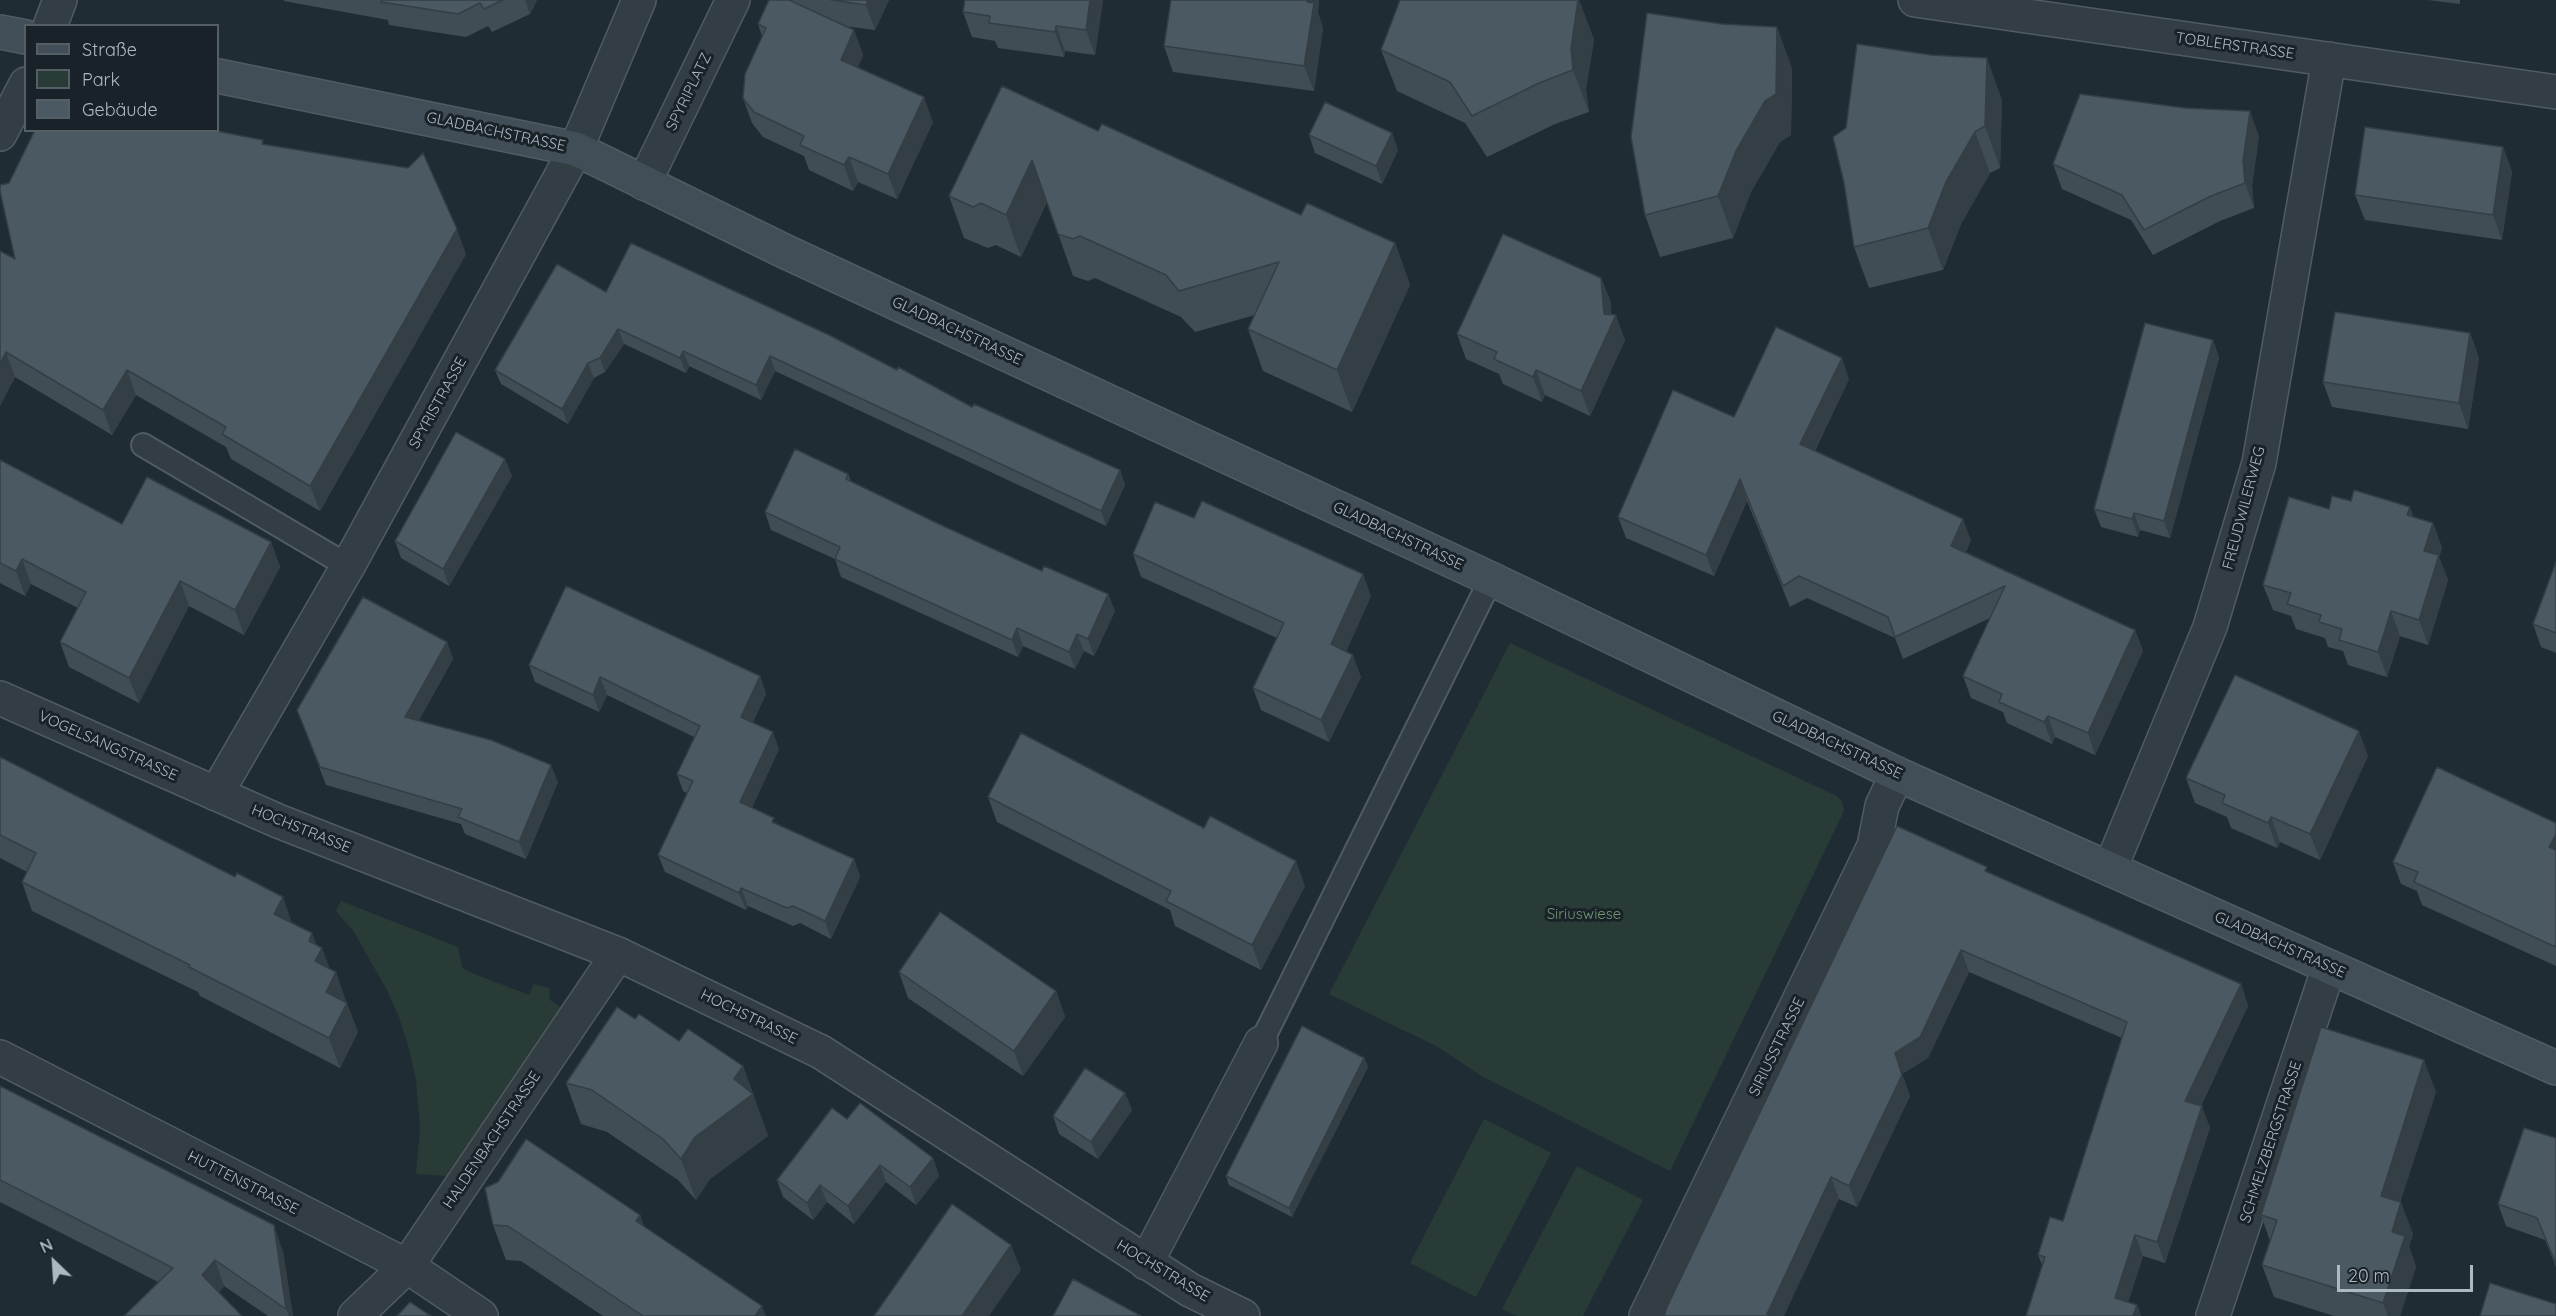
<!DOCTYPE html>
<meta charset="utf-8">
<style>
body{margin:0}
#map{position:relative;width:2556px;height:1316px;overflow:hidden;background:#202c33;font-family:Quicksand,sans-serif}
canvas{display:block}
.legend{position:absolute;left:24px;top:24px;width:195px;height:108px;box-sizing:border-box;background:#192228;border:2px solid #545e65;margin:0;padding:8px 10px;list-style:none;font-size:18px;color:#adb9c1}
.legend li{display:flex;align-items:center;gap:12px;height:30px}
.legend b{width:30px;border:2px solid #545e65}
.north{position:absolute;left:24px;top:1232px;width:60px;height:60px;-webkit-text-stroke:4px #192228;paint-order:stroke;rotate:335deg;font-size:16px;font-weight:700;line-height:24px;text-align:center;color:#adb9c1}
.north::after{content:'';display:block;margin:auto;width:21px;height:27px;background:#adb9c1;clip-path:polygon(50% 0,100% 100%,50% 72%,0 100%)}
.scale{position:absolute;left:2337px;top:1265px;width:136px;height:27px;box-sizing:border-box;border:3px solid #adb9c1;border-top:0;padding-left:8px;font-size:18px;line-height:21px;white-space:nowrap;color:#adb9c1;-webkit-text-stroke:4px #192228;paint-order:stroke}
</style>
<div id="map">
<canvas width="2556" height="1316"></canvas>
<ul class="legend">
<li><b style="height:8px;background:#414e57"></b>Straße</li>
<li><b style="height:16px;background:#283b37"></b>Park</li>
<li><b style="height:16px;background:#4b5962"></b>Gebäude</li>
</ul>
<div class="north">N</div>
<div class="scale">20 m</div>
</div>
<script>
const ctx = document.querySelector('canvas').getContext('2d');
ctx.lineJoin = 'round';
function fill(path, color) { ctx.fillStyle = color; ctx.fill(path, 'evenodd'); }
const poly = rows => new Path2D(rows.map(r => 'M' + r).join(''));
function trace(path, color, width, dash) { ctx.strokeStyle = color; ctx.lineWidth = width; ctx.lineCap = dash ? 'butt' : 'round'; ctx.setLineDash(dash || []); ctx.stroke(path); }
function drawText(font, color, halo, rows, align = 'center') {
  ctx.font = font + ' Quicksand,sans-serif'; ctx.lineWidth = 6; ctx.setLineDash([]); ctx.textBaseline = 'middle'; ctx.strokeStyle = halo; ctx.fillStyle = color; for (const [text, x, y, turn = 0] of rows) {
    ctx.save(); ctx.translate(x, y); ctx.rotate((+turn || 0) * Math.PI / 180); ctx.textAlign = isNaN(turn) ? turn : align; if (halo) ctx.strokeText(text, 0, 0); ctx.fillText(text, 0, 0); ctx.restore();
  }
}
fill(poly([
 [1510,643,1837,796,1842,802,1844,811,1670,1171,1483,1077,1438,1047,1329,994],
 [341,901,458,947,462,968,477,975,529,995,534,984,549,988,550,1000,561,1007,446,1176,416,1174,420,1128,416,1080,409,1049,400,1020,387,990,354,932,336,911],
 [1484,1119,1551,1153,1476,1297,1410,1263],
 [1577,1166,1643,1200,1583,1316,1517,1316,1502,1309]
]), '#283b37');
const lane = poly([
 [143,445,348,566],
 [1261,1043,1491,579]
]);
const street = poly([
 [1915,0,2556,92],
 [50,26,60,0],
 [0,134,26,84],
 [644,183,733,0],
 [0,698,278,821,618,954,821,1052,1190,1290,1243,1316],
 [216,794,348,566,576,149,639,0],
 [2110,869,2210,627,2259,463,2329,59],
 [0,1057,407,1266,481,1316],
 [1146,1263,1261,1043],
 [355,1316,407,1266,618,954],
 [1646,1316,1874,846,1882,806,1897,774],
 [2213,1316,2329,967]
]);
const secondary = poly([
 [0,32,26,37],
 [218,76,576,149,784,251,1491,579,1897,774,2556,1068]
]);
trace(lane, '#515b62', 26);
trace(street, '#515b62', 36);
trace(secondary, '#515b62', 36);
trace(lane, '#333d44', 22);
trace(street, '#333d44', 33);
trace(secondary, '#414e57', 33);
fill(poly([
 [284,0,537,0,530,14,492,32,488,26,466,37,389,25,388,20,284,1],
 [769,0,889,0,875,30,844,26,854,30,863,55,858,67,933,122,897,199,858,182,853,191,809,170,804,156,763,137,752,123,743,98,762,36,758,24],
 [965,0,1103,0,1095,55,1065,51,1064,57,998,48,995,41,972,37,963,12],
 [1171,0,1319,0,1318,13,1323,28,1314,91,1173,72,1164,46],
 [1400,0,1579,0,1594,40,1586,89,1589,112,1555,124,1487,157,1465,123,1397,91,1381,50],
 [2428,0,2460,0,2460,4],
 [1792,68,1791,135,1780,142,1751,192,1733,238,1660,257,1645,215],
 [2002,100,2000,168,1990,173,1961,224,1943,270,1869,288,1854,247],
 [1098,131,1301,215,1395,243,1410,285,1352,412,1263,371,1248,329,1255,315,1195,332,1181,317,1095,278,1088,281,1073,276,1047,202,1021,257,996,245,988,248,964,238,949,196],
 [1392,133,1398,150,1382,184,1315,153,1309,135],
 [2259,136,2252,186,2254,208,2220,221,2153,255,2131,220,2062,189,2053,164],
 [264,144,466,254,320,511,231,459,226,447,136,395,112,435,15,377,0,406,15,259],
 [2503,147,2512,172,2502,240,2365,220,2355,195],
 [1601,278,1611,303,1611,314,1625,340,1590,416,1545,395,1542,402,1503,384,1499,374,1466,359,1457,334],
 [606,292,972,407,1120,470,1125,485,1106,526,775,371,761,400,689,366,686,373,624,344,605,372,594,378,568,424,501,384,495,370],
 [2470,333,2479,358,2468,429,2332,407,2323,382],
 [2213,340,2219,358,2170,538,2140,530,2138,537,2101,527,2094,509],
 [1849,379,1815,451,1971,540,1966,552,2135,630,2143,651,2095,755,2055,737,2052,744,2007,723,2003,712,1971,698,1963,676,1990,618,1903,659,1895,638,1807,598,1790,607,1747,501,1714,576,1626,538,1618,517,1734,417],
 [505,459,512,476,449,586,401,558,395,541],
 [0,460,122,524,271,542,280,567,244,635,189,606,139,703,69,667,60,642,78,608,31,584,25,596,0,583],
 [848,474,851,481,943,526,1042,571,1108,594,1115,611,1094,656,1084,651,1075,669,1023,646,1018,657,841,577,835,559,771,530,765,512],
 [2351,501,2414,517,2433,523,2442,548,2439,557,2448,580,2428,645,2400,636,2387,677,2348,665,2343,651,2328,647,2325,638,2296,629,2291,616,2273,610,2263,585,2329,509],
 [1133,554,1371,596,1346,651,1361,677,1329,742,1261,710,1253,688,1277,638,1141,577],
 [2556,562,2556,653,2541,647,2533,624],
 [447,642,453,659,419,720,558,782,526,859,465,834,461,824,326,785,297,710],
 [529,665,760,676,766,694,753,722,779,749,752,807,777,824,854,859,860,877,831,939,800,923,793,926,748,906,746,910,665,872,658,855,687,793,683,791,677,774,694,737,607,695,599,712,535,682],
 [2368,756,2320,860,2280,842,2277,848,2231,828,2227,817,2195,803,2186,778],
 [0,757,293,923,330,969,336,972,346,1002,358,1032,340,1068,200,996,198,992,32,911,22,882,27,872,0,858],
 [988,797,1305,886,1261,970,1175,926,1170,910,997,822],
 [2556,823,2556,966,2422,905,2417,891,2401,884,2393,862],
 [1989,873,2241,984,2248,1006,2201,1106,2210,1128,2165,1263,2143,1256,2128,1302,2137,1305,2141,1316,2026,1316,2042,1265,2038,1255,2063,1221,2122,1038,1969,972,1928,1058,1902,1074,1910,1096,1857,1207,1839,1199,1664,1316],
 [899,972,1056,991,1065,1017,1023,1076,908,998],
 [635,1019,679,1041,743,1066,768,1136,710,1179,696,1200,678,1180,607,1132,581,1124,566,1083],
 [1364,1058,1368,1067,1292,1217,1229,1185,1226,1176],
 [0,1086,283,1252,293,1316,268,1316,224,1286,219,1292,158,1282,0,1202],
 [2436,1092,2400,1202,2413,1234,2409,1246,2416,1267,2400,1316,2334,1316,2274,1297,2262,1265,2270,1241,2261,1215],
 [1125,1093,1132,1110,1098,1159,1059,1134,1053,1116],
 [847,1119,933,1158,939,1176,916,1205,886,1182,854,1224,827,1202,813,1220,783,1197,777,1180],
 [2556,1138,2556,1267,2545,1240,2506,1226,2498,1204],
 [640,1215,644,1227,766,1316,603,1316,521,1261,506,1260,493,1225]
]), '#404d54');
fill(poly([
 [525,0,537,0,530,14],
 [868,0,889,0,875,30,866,5],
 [1090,0,1103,0,1095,55,1086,30],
 [1307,0,1319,0,1318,13,1323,28,1314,91,1304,66],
 [1578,0,1579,0,1594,40,1586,89,1589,112,1573,70,1571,48],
 [1056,26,1065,51,1064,57,1055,32],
 [1777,27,1792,68,1791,135,1780,142,1751,192,1733,238,1718,196],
 [854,30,863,55,850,85,841,60],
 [1987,58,2002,100,2000,168,1985,126],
 [924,97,933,122,897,199,888,174],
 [2250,111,2259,136,2252,186,2254,208,2245,183,2243,161],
 [1975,132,1990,173,1961,224,1943,270,1928,228,1946,182],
 [1392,133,1398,150,1382,184,1376,166],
 [2503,147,2512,172,2502,240,2493,215],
 [849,157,858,182,853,191,844,165],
 [1032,160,1047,201,1021,257,1006,215],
 [457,229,466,254,320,511,310,486],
 [1395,243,1410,285,1352,412,1337,370],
 [1601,278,1611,303,1612,322,1616,315,1625,340,1590,416,1581,391,1604,314],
 [618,329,624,344,605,372,600,358],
 [2470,333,2479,358,2468,429,2459,403],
 [2213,340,2219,358,2170,538,2164,521],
 [683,351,689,366,686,373,680,358],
 [6,352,15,377,0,406,0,364],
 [770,356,775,371,761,400,756,385],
 [1842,358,1849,379,1808,465,1800,444],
 [588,363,594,378,568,424,562,409],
 [127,370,136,395,112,435,103,410],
 [1536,370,1545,395,1542,402,1533,377],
 [505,459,512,476,449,586,443,569],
 [1120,470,1125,485,1106,526,1101,511],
 [1740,479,1747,501,1714,576,1706,555],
 [2410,507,2419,532,2407,515],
 [2134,513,2140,530,2138,537,2132,519],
 [1963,519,1971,540,1959,567,1951,546],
 [2433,523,2442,548,2439,557,2448,580,2428,645,2419,620,2424,551],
 [271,542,280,567,244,635,235,610],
 [22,559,31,584,25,596,16,571],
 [1363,574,1371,596,1340,666,1331,644],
 [180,581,189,606,139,703,129,678],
 [1108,594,1115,611,1094,656,1088,639],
 [2391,611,2400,636,2387,677,2378,652],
 [1017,628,1023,646,1018,657,1012,640],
 [2135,630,2143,651,2095,755,2088,733],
 [1077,634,1084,651,1075,669,1069,652],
 [447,642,453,659,411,734,405,717],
 [1353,655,1361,677,1329,742,1321,720],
 [760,676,766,694,747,734,741,717],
 [600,677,607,695,599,712,593,695],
 [2048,716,2055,737,2052,744,2044,722],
 [2359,731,2368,756,2320,860,2310,834],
 [773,732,779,749,747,819,740,802],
 [551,765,558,782,526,859,519,842],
 [2271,817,2280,842,2277,848,2268,823],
 [2556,834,2556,866,2549,847],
 [854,859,860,877,831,939,825,921],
 [1296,861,1305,886,1261,970,1252,945],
 [741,888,748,906,746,910,739,893],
 [283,897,293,926,274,914],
 [312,933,320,953,322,948,333,977,315,961,309,941],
 [1961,950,1969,972,1928,1058,1902,1074,1910,1096,1857,1207,1849,1186,1895,1053],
 [336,972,346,1002,336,1021,326,992],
 [2241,984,2248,1006,2193,1122,2185,1101],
 [1056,991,1065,1017,1023,1076,1014,1051],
 [347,1003,358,1032,340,1068,329,1038],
 [1364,1058,1368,1067,1292,1217,1289,1208],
 [2424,1060,2436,1092,2392,1228,2381,1196],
 [743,1066,768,1136,710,1179,696,1200,681,1159],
 [1125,1093,1132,1110,1098,1159,1091,1142],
 [2202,1106,2210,1128,2165,1263,2157,1242],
 [933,1158,939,1176,916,1205,910,1187],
 [880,1165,886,1182,854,1224,848,1206],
 [1831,1177,1839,1199,1784,1316,1768,1316,1767,1314],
 [820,1185,827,1202,813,1220,807,1203],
 [2401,1202,2413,1234,2409,1246,2416,1267,2400,1316,2388,1316,2383,1303,2392,1232],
 [640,1215,653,1251,636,1221],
 [274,1225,283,1252,293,1316,289,1316,286,1309],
 [2135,1235,2143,1256,2124,1316,2115,1298],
 [1011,1245,1021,1270,989,1316,962,1316],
 [215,1260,224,1286,212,1301,202,1275],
 [2137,1305,2141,1316,2133,1316],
 [762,1306,766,1316,755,1316]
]), '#343e45');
const building = poly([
 [382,0,503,0,484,9,480,3,458,14,381,2,382,0],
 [769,0,789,0,854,30,841,60,924,97,888,174,849,157,844,165,800,145,804,136,754,112,743,98,745,74,766,28,758,24,769,0],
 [831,0,868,0,866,5,831,0],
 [965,0,1090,0,1086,30,1056,26,1055,32,989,23,990,16,963,12,965,0],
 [1171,0,1307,0,1307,2,1314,3,1304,66,1164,46,1171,0],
 [1400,0,1578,0,1571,48,1573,70,1539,83,1472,116,1450,82,1381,50,1400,0],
 [1647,13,1722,24,1777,27,1776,94,1765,101,1736,151,1718,196,1645,215,1631,137,1647,13],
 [1857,44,1931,55,1987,58,1985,126,1975,132,1946,182,1928,228,1854,247,1844,183,1833,137,1846,128,1857,44],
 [1002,86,1098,131,1102,124,1301,215,1307,203,1395,243,1337,370,1248,329,1279,262,1179,291,1166,275,1080,236,1073,239,1058,234,1032,160,1006,215,981,203,973,207,949,196,1002,86],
 [2080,94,2185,108,2250,111,2243,161,2245,183,2211,196,2144,230,2122,195,2053,164,2080,94],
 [1325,102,1392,133,1376,166,1309,135,1325,102],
 [2365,127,2503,147,2493,215,2355,195,2365,127],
 [35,130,211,130,263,140,262,144,408,168,423,153,457,229,310,486,222,434,226,427,127,370,103,410,6,352,0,364,0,251,15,259,0,191,0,185,9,183,35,130],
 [1503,234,1601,278,1604,314,1616,315,1581,391,1536,370,1533,377,1494,359,1497,352,1457,334,1503,234],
 [631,243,829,335,897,370,898,367,972,407,974,404,1120,470,1101,511,770,356,756,385,683,351,680,358,618,329,600,358,588,363,562,409,495,370,557,264,606,292,631,243],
 [2335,312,2470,333,2459,403,2323,382,2335,312],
 [2145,323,2213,340,2164,521,2134,513,2132,519,2094,509,2145,323],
 [1776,327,1842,358,1800,444,1963,519,1951,546,2135,630,2088,733,2048,716,2044,722,1999,702,2002,694,1963,676,2005,586,1895,637,1888,617,1799,576,1783,586,1740,479,1706,555,1618,517,1673,390,1734,417,1776,327],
 [456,432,505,459,443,569,395,541,456,432],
 [795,449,848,474,846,479,943,526,1042,571,1044,566,1108,594,1088,639,1077,634,1069,652,1017,628,1012,640,835,559,840,547,765,512,795,449],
 [0,460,122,524,147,477,271,542,235,610,180,581,129,678,60,642,86,592,22,559,16,571,0,563,0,460],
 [2354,490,2410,507,2407,515,2433,523,2424,551,2439,555,2419,620,2391,611,2378,652,2339,640,2342,629,2319,622,2321,615,2287,604,2291,593,2263,585,2289,497,2329,509,2332,496,2351,501,2354,490],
 [1202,501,1363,574,1331,644,1353,655,1321,720,1253,688,1284,623,1133,554,1155,502,1194,518,1202,501],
 [2556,562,2556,633,2533,624,2556,562],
 [566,586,760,676,741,717,773,732,740,802,774,818,772,822,854,859,825,921,793,906,787,908,741,888,739,893,658,855,693,781,677,774,700,726,600,677,593,695,529,665,566,586],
 [363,597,447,642,405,717,491,740,551,765,519,842,458,817,462,809,320,767,297,710,363,597],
 [2235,675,2359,731,2310,834,2271,817,2268,823,2222,803,2225,795,2186,778,2235,675],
 [1021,733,1204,828,1210,816,1296,861,1252,945,1166,901,1171,891,988,797,1021,733],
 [0,757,235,877,237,873,283,897,274,914,312,933,309,941,322,948,315,961,336,972,326,992,347,1003,329,1038,189,967,190,965,22,882,36,853,0,835,0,757],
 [2437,767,2556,823,2556,834,2549,847,2556,850,2556,947,2414,882,2418,872,2393,862,2437,767],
 [1897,826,1987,867,1985,871,2241,984,2185,1101,2202,1106,2157,1242,2135,1235,2115,1298,2137,1305,2133,1316,2026,1316,2045,1257,2038,1255,2050,1217,2063,1221,2127,1022,1961,950,1920,1037,1895,1053,1902,1075,1849,1186,1831,1177,1767,1314,1775,1316,1664,1316,1667,1307,1897,826],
 [940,912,1056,991,1014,1051,899,972,940,912],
 [617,1007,635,1019,639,1014,679,1041,688,1029,743,1066,734,1079,753,1094,695,1137,681,1159,663,1139,592,1090,566,1083,617,1007],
 [1302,1026,1364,1058,1289,1208,1226,1176,1302,1026],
 [2321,1027,2424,1060,2381,1196,2401,1202,2392,1232,2405,1236,2383,1303,2262,1265,2277,1220,2261,1215,2321,1027],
 [1085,1068,1125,1093,1091,1142,1053,1116,1085,1068],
 [0,1086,274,1225,286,1309,215,1260,202,1275,242,1316,124,1316,173,1268,0,1180,0,1086],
 [860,1103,933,1158,910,1187,880,1165,848,1206,820,1185,807,1203,777,1180,832,1108,847,1119,860,1103],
 [2524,1128,2556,1138,2556,1264,2537,1218,2498,1204,2524,1128],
 [526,1139,640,1215,636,1221,762,1306,755,1316,643,1316,508,1226,493,1225,485,1188,498,1182,526,1139],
 [952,1204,1011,1245,962,1316,874,1316,952,1204],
 [1073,1279,1141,1316,1053,1316,1073,1279],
 [2490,1283,2556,1304,2556,1316,2480,1316,2490,1283],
 [410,1302,431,1316,397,1316,410,1302]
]);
fill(building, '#4b5962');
trace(building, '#343e45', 1.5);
drawText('15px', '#adb9c1', '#192228', [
 ["TOBLERSTRASSE",2235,46,8],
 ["SPYRIPLATZ",689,92,-64],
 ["GLADBACHSTRASSE",496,132,12],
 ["GLADBACHSTRASSE",957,331,25],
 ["SPYRISTRASSE",438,403,-61],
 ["FREUDWILERWEG",2244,508,-75],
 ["GLADBACHSTRASSE",1398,536,25],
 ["GLADBACHSTRASSE",1837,745,25],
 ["VOGELSANGSTRASSE",108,746,24],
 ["HOCHSTRASSE",301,829,22],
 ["GLADBACHSTRASSE",2280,945,24],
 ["HOCHSTRASSE",749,1017,26],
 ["SIRIUSSTRASSE",1777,1047,-64],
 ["HALDENBACHSTRASSE",492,1140,-56],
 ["SCHMELZBERGSTRASSE",2271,1142,-72],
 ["HUTTENSTRASSE",243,1183,27],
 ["HOCHSTRASSE",1163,1271,31]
]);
drawText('15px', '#6f9570', '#192228', [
 ["Siriuswiese",1584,914]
]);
</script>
